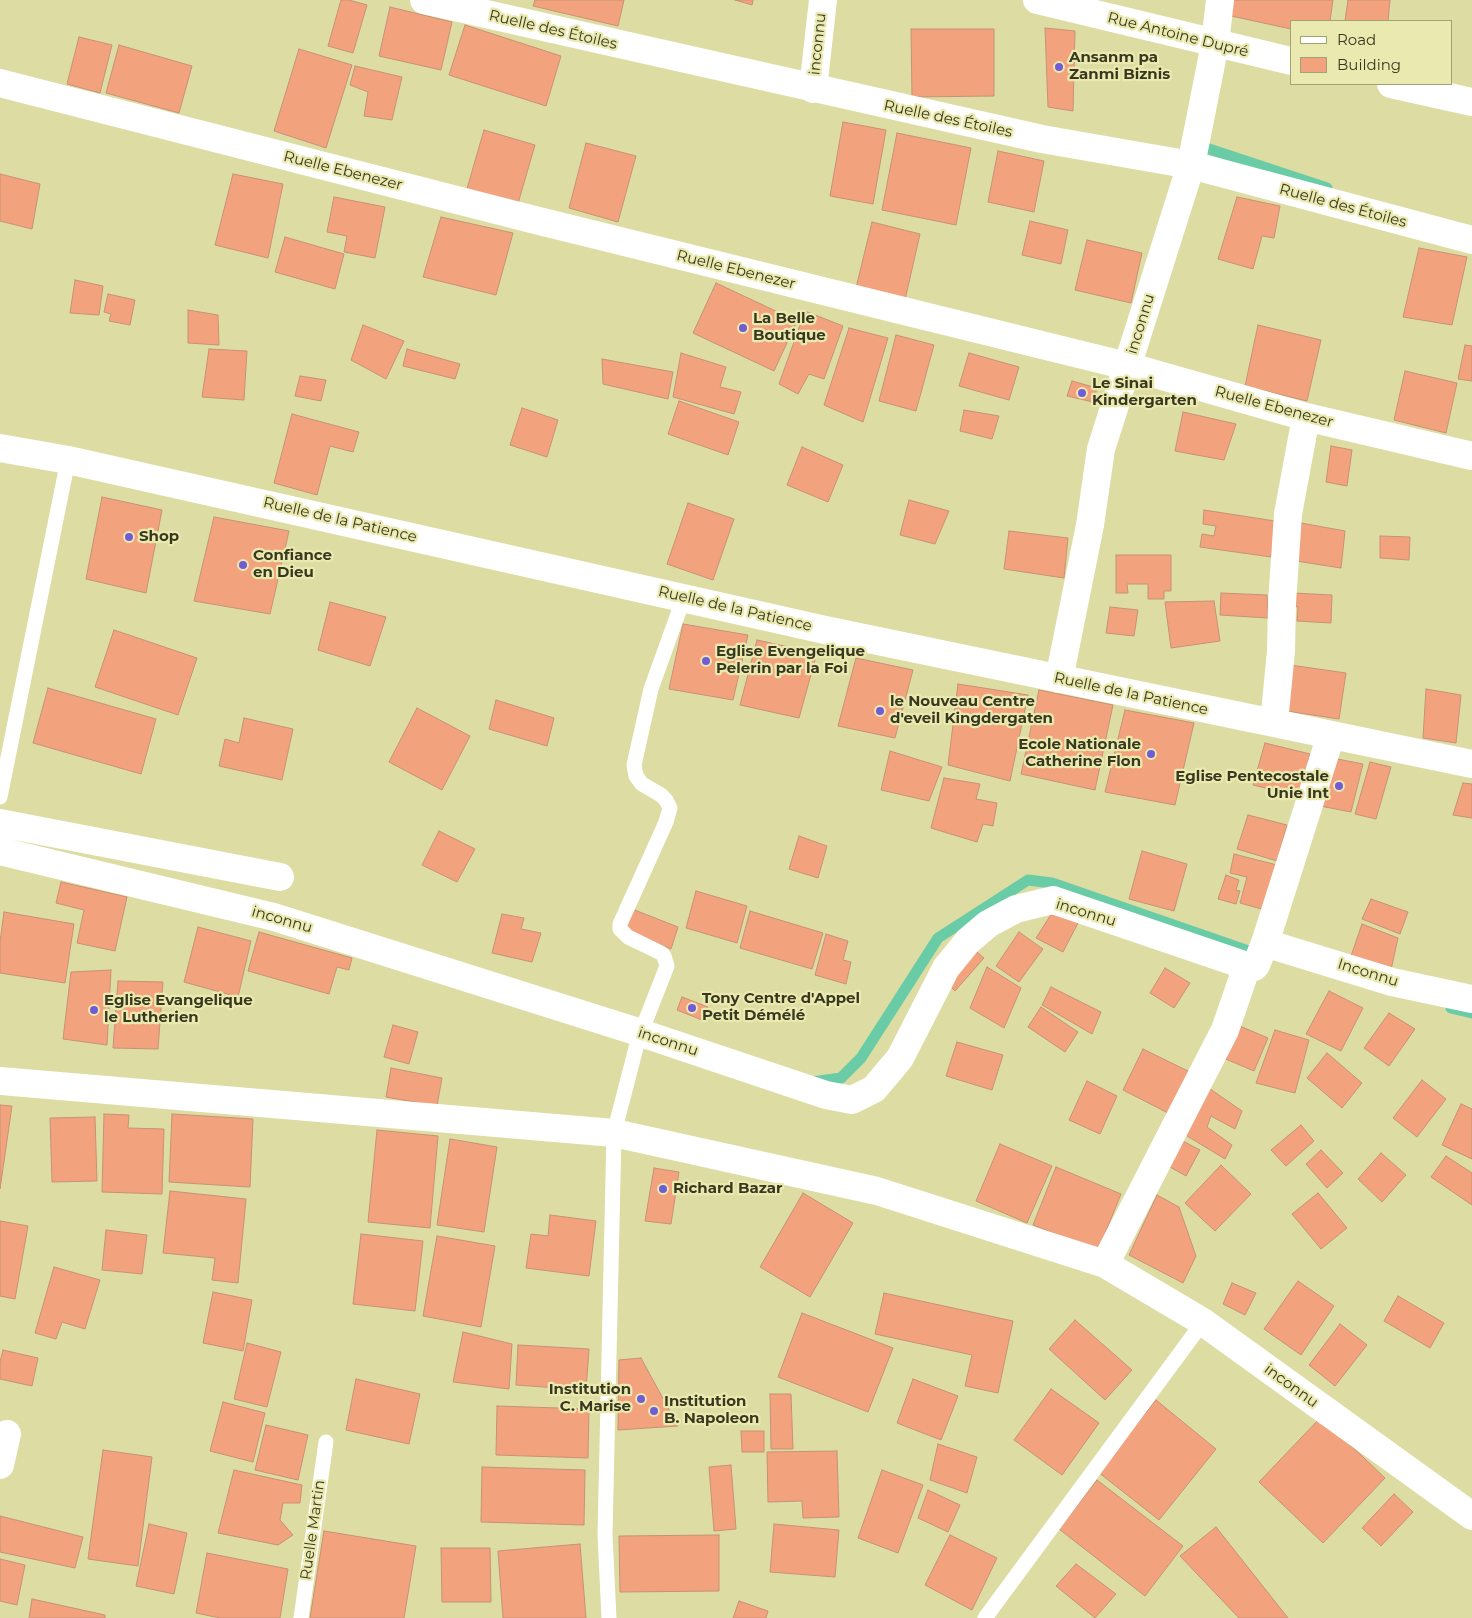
<!DOCTYPE html>
<meta charset="utf-8">
<style>
body{margin:0}
#map{position:relative;width:1472px;height:1618px;overflow:hidden;background:#dddca2;font-family:Montserrat,sans-serif}
canvas{display:block}
.legend{position:absolute;left:1290px;top:20px;width:162px;height:65px;box-sizing:border-box;background:#eae9af;border:1px solid #a3a276;margin:0;padding:6px 9px;list-style:none;font-size:15px;color:#383820}
.legend li{display:flex;align-items:center;gap:10px;height:25px}
.legend b{width:25px;border:1px solid #a3a276}
</style>
<div id="map">
<canvas width="1472" height="1618"></canvas>
<ul class="legend">
<li><b style="height:6px;background:#fff"></b>Road</li>
<li><b style="height:14px;background:#f2a37d"></b>Building</li>
</ul>
</div>
<script>
const ctx = document.querySelector('canvas').getContext('2d');
ctx.lineJoin = 'round';
const poly = rows => new Path2D(rows.map(r => 'M' + r).join(''));
function trace(path, color, width, dash) { ctx.strokeStyle = color; ctx.lineWidth = width; ctx.lineCap = dash ? 'butt' : 'round'; ctx.setLineDash(dash || []); ctx.stroke(path); }
function fill(path, color) { ctx.fillStyle = color; ctx.fill(path, 'evenodd'); }
function drawText(font, color, halo, rows, align = 'center') {
  ctx.font = font + ' Montserrat,sans-serif'; ctx.lineWidth = 4.5; ctx.setLineDash([]); ctx.textBaseline = 'middle'; ctx.strokeStyle = halo; ctx.fillStyle = color; for (const [text, x, y, turn = 0] of rows) {
    ctx.save(); ctx.translate(x, y); ctx.rotate((+turn || 0) * Math.PI / 180); ctx.textAlign = isNaN(turn) ? turn : align; if (halo) ctx.strokeText(text, 0, 0); ctx.fillText(text, 0, 0); ctx.restore();
  }
}
trace(poly([
 [1209,149,1327,188],
 [1451,1008,1472,1013],
 [812,1082,841,1078,861,1058,938,938,1028,880,1052,883,1260,955]
]), '#6acca7', 11);
const building = poly([
 [341,0,349,0,367,5,353,53,328,46,341,0],
 [535,0,624,0,618,26,533,6,535,0],
 [735,0,753,0,752,5,735,0],
 [1225,0,1333,0,1330,21,1291,21,1291,29,1222,14,1225,0],
 [1348,0,1390,0,1388,21,1345,21,1348,0],
 [390,7,452,22,441,70,379,56,390,7],
 [465,25,561,56,546,106,449,75,465,25],
 [1045,28,1075,31,1073,111,1048,107,1045,28],
 [911,29,994,29,994,96,912,97,911,29],
 [79,37,112,45,100,93,67,84,79,37],
 [119,45,192,66,179,113,106,93,119,45],
 [299,49,352,65,326,148,274,131,299,49],
 [355,66,402,77,392,120,364,116,368,92,350,85,355,66],
 [843,122,886,130,873,204,830,196,843,122],
 [484,130,535,145,517,207,466,192,484,130],
 [897,133,971,148,956,225,882,210,897,133],
 [586,143,636,156,618,222,569,208,586,143],
 [998,151,1044,161,1034,212,988,202,998,151],
 [0,174,40,184,32,229,0,221,0,174],
 [233,174,283,184,268,258,215,245,233,174],
 [334,197,385,207,375,258,344,252,347,236,327,232,334,197],
 [1237,197,1280,206,1274,238,1262,236,1253,269,1218,259,1237,197],
 [441,217,513,233,496,295,423,277,441,217],
 [1030,221,1068,230,1061,264,1022,255,1030,221],
 [872,222,920,234,905,300,856,288,872,222],
 [285,237,344,254,335,289,275,272,285,237],
 [1087,240,1142,253,1131,303,1075,290,1087,240],
 [1419,248,1467,257,1452,325,1403,317,1419,248],
 [75,280,103,286,99,315,70,313,75,280],
 [716,283,797,321,774,371,693,333,716,283],
 [108,294,135,300,130,325,109,321,111,314,104,312,108,294],
 [188,310,218,315,219,345,188,343,188,310],
 [805,311,843,326,824,379,809,374,798,394,779,384,805,311],
 [363,325,404,341,386,379,351,360,363,325],
 [1258,325,1321,340,1307,401,1245,386,1258,325],
 [849,328,888,338,863,422,824,405,849,328],
 [896,335,934,345,916,411,879,401,896,335],
 [1465,345,1472,346,1472,381,1458,379,1465,345],
 [209,349,247,351,244,400,202,397,209,349],
 [407,349,460,364,455,379,403,366,407,349],
 [681,353,726,367,720,387,741,392,734,414,673,397,681,353],
 [969,353,1019,367,1009,400,959,386,969,353],
 [602,359,673,372,668,399,603,384,602,359],
 [1405,371,1457,383,1446,433,1394,420,1405,371],
 [300,376,326,380,321,401,295,396,300,376],
 [1072,381,1097,388,1093,402,1067,396,1072,381],
 [679,401,739,422,728,455,668,434,679,401],
 [522,408,558,420,547,457,510,445,522,408],
 [964,410,999,416,992,439,960,431,964,410],
 [1183,412,1236,424,1224,460,1175,451,1183,412],
 [292,414,359,432,353,452,330,446,317,495,274,483,292,414],
 [1331,446,1352,450,1347,486,1326,482,1331,446],
 [802,447,843,465,828,502,787,485,802,447],
 [102,497,162,510,146,593,86,579,102,497],
 [909,500,949,511,935,544,900,535,909,500],
 [688,503,734,519,713,580,667,564,688,503],
 [1204,510,1275,521,1271,557,1200,547,1202,534,1214,536,1216,526,1203,524,1204,510],
 [214,517,289,531,270,614,194,601,214,517],
 [1301,523,1345,531,1341,568,1296,561,1301,523],
 [1009,531,1068,538,1064,578,1004,569,1009,531],
 [1380,536,1410,537,1409,560,1380,558,1380,536],
 [1116,555,1171,555,1171,591,1164,591,1164,599,1148,599,1148,584,1127,584,1128,593,1116,593,1116,555],
 [1221,593,1267,595,1268,618,1220,615,1221,593],
 [1293,593,1332,595,1331,623,1297,621,1298,607,1293,606,1293,593],
 [1214,601,1220,641,1171,648,1165,602,1214,601],
 [330,602,386,617,370,666,318,650,330,602],
 [1110,607,1138,610,1134,636,1106,633,1110,607],
 [683,624,748,635,733,700,669,689,683,624],
 [114,630,197,658,178,715,95,687,114,630],
 [757,640,817,653,799,718,740,705,757,640],
 [856,658,913,670,895,738,838,726,856,658],
 [1290,665,1346,673,1339,719,1280,710,1290,665],
 [958,684,1028,695,1010,781,948,765,958,684],
 [48,688,156,719,141,774,33,743,48,688],
 [1426,689,1461,695,1456,743,1423,738,1426,689],
 [1039,690,1113,705,1095,790,1021,774,1039,690],
 [496,700,554,718,547,746,489,729,496,700],
 [417,708,470,736,442,790,389,762,417,708],
 [1125,710,1194,723,1175,805,1105,792,1125,710],
 [244,718,293,729,282,780,219,766,225,739,239,743,244,718],
 [1265,743,1310,754,1298,796,1253,785,1265,743],
 [890,751,942,767,929,801,881,790,890,751],
 [1327,757,1363,764,1351,812,1315,805,1327,757],
 [1370,762,1391,767,1376,819,1355,814,1370,762],
 [944,778,980,784,976,799,997,803,993,826,983,824,977,842,931,828,944,778],
 [1463,783,1472,784,1472,818,1453,815,1463,783],
 [1248,815,1287,825,1277,861,1237,849,1248,815],
 [439,831,475,849,457,882,422,865,439,831],
 [799,836,827,846,818,878,789,869,799,836],
 [1142,851,1187,864,1174,911,1129,899,1142,851],
 [1234,854,1277,865,1265,910,1240,903,1247,877,1230,873,1234,854],
 [1226,875,1239,880,1236,890,1240,891,1236,904,1218,899,1226,875],
 [61,882,127,897,115,951,77,943,84,910,56,903,61,882],
 [696,891,747,906,737,943,686,928,696,891],
 [1371,899,1408,912,1400,934,1362,919,1371,899],
 [632,909,678,927,671,949,625,930,632,909],
 [750,911,823,933,812,969,740,948,750,911],
 [4,912,74,924,65,983,0,973,0,942,4,912],
 [1052,913,1079,921,1063,952,1036,938,1052,913],
 [502,914,524,918,521,929,541,933,532,962,492,953,502,914],
 [1362,924,1398,938,1391,970,1351,956,1362,924],
 [198,927,251,941,238,997,184,982,198,927],
 [259,932,352,958,349,970,337,967,329,994,248,971,259,932],
 [1019,932,1043,949,1019,982,996,966,1019,932],
 [826,934,848,941,843,960,851,962,846,984,815,975,826,934],
 [971,947,984,958,955,991,943,979,971,947],
 [987,967,1021,988,1004,1028,970,1008,987,967],
 [1165,968,1190,983,1174,1008,1150,993,1165,968],
 [111,970,107,1045,63,1039,71,972,111,970],
 [118,981,163,982,158,1049,113,1048,118,981],
 [1051,987,1101,1012,1092,1034,1042,1005,1051,987],
 [1329,991,1363,1008,1341,1051,1306,1034,1329,991],
 [682,997,708,1007,702,1020,677,1010,682,997],
 [1041,1007,1078,1032,1065,1052,1028,1027,1041,1007],
 [1389,1013,1415,1029,1389,1066,1364,1048,1389,1013],
 [1235,1024,1268,1038,1254,1071,1221,1057,1235,1024],
 [393,1025,418,1032,409,1064,384,1057,393,1025],
 [1275,1030,1309,1040,1295,1093,1256,1083,1275,1030],
 [957,1042,1003,1055,992,1090,946,1076,957,1042],
 [1143,1049,1194,1074,1174,1116,1123,1090,1143,1049],
 [1327,1053,1362,1083,1342,1108,1307,1078,1327,1053],
 [391,1068,442,1078,437,1106,386,1097,391,1068],
 [1422,1080,1446,1099,1417,1137,1393,1118,1422,1080],
 [1087,1081,1117,1096,1100,1134,1069,1120,1087,1081],
 [1203,1084,1242,1111,1235,1129,1211,1116,1207,1127,1232,1145,1225,1159,1179,1131,1203,1084],
 [1461,1104,1472,1109,1472,1159,1442,1145,1461,1104],
 [0,1105,12,1106,0,1189,0,1105],
 [104,1114,129,1115,128,1128,164,1129,162,1194,102,1192,104,1114],
 [172,1114,253,1119,250,1187,169,1182,172,1114],
 [95,1117,97,1181,52,1182,50,1118,95,1117],
 [1301,1125,1314,1141,1286,1166,1271,1150,1301,1125],
 [377,1130,438,1136,430,1228,368,1222,377,1130],
 [1175,1137,1200,1150,1186,1176,1161,1162,1175,1137],
 [450,1139,497,1147,484,1232,437,1225,450,1139],
 [1000,1144,1052,1166,1027,1223,976,1201,1000,1144],
 [1321,1150,1343,1173,1327,1188,1306,1164,1321,1150],
 [1381,1153,1406,1175,1382,1202,1358,1179,1381,1153],
 [1446,1156,1472,1173,1472,1205,1431,1177,1446,1156],
 [1221,1165,1251,1194,1215,1231,1185,1203,1221,1165],
 [1056,1167,1121,1194,1098,1251,1033,1225,1056,1167],
 [654,1168,679,1172,671,1224,645,1221,654,1168],
 [170,1191,246,1199,238,1283,212,1280,215,1258,163,1253,170,1191],
 [803,1193,853,1223,810,1297,760,1267,803,1193],
 [1318,1193,1347,1228,1321,1249,1292,1214,1318,1193],
 [1157,1195,1179,1207,1196,1256,1183,1283,1129,1255,1157,1195],
 [550,1215,596,1221,589,1276,526,1268,531,1234,548,1236,550,1215],
 [0,1221,28,1226,15,1299,0,1296,0,1221],
 [106,1230,147,1235,142,1274,102,1270,106,1230],
 [361,1234,423,1241,415,1311,353,1304,361,1234],
 [437,1236,495,1246,481,1327,423,1316,437,1236],
 [54,1267,100,1280,85,1329,62,1322,56,1339,35,1333,54,1267],
 [1298,1281,1334,1306,1301,1355,1264,1329,1298,1281],
 [1232,1283,1256,1293,1245,1315,1223,1304,1232,1283],
 [213,1292,252,1300,243,1351,203,1343,213,1292],
 [884,1293,1013,1321,998,1393,965,1386,972,1355,875,1334,884,1293],
 [1398,1296,1444,1323,1430,1348,1384,1321,1398,1296],
 [802,1313,893,1348,868,1412,778,1377,802,1313],
 [1075,1320,1132,1370,1105,1400,1049,1349,1075,1320],
 [1340,1324,1367,1345,1335,1386,1309,1365,1340,1324],
 [463,1332,512,1344,509,1389,453,1382,463,1332],
 [247,1343,281,1352,267,1407,234,1399,247,1343],
 [518,1345,589,1349,586,1390,516,1385,518,1345],
 [3,1350,38,1358,32,1386,0,1379,0,1362,3,1350],
 [641,1358,678,1426,618,1430,619,1360,641,1358],
 [356,1379,420,1394,409,1444,346,1430,356,1379],
 [913,1379,958,1396,941,1440,897,1423,913,1379],
 [1051,1389,1099,1423,1062,1475,1014,1440,1051,1389],
 [770,1394,791,1394,793,1449,771,1449,770,1394],
 [1156,1400,1216,1449,1159,1520,1098,1472,1156,1400],
 [223,1402,265,1413,253,1462,210,1451,223,1402],
 [497,1406,589,1409,588,1458,496,1455,497,1406],
 [1321,1417,1385,1478,1323,1543,1259,1482,1321,1417],
 [266,1425,308,1435,298,1480,255,1470,266,1425],
 [741,1431,764,1431,764,1452,742,1452,741,1431],
 [938,1444,977,1457,967,1493,930,1480,938,1444],
 [103,1450,152,1457,138,1566,88,1559,103,1450],
 [837,1451,839,1517,803,1518,802,1501,768,1502,767,1452,837,1451],
 [731,1465,736,1529,714,1531,709,1467,731,1465],
 [482,1467,585,1470,584,1525,481,1522,482,1467],
 [234,1470,302,1485,300,1503,283,1503,280,1520,293,1535,278,1545,218,1533,234,1470],
 [882,1470,923,1485,898,1553,858,1538,882,1470],
 [1097,1480,1183,1546,1145,1596,1059,1529,1097,1480],
 [928,1490,960,1505,948,1532,918,1518,928,1490],
 [1394,1494,1413,1512,1381,1546,1362,1528,1394,1494],
 [0,1516,83,1537,75,1568,0,1552,0,1516],
 [149,1524,187,1533,174,1594,136,1586,149,1524],
 [774,1524,839,1530,835,1577,770,1572,774,1524],
 [1216,1527,1288,1618,1239,1618,1180,1556,1216,1527],
 [324,1531,416,1546,404,1618,310,1618,324,1531],
 [719,1535,719,1591,620,1592,619,1536,719,1535],
 [950,1535,997,1558,972,1610,925,1585,950,1535],
 [580,1544,586,1618,503,1618,498,1551,580,1544],
 [441,1548,490,1548,491,1602,442,1602,441,1548],
 [207,1553,288,1569,280,1618,220,1618,196,1613,207,1553],
 [0,1559,25,1565,17,1605,0,1601,0,1559],
 [1076,1564,1116,1594,1095,1618,1056,1586,1076,1564],
 [32,1599,105,1615,105,1618,29,1618,32,1599],
 [739,1601,768,1611,766,1618,733,1618,739,1601]
]);
fill(building, '#f2a37d');
trace(building, '#c79177', 1);
trace(poly([
 [0,797,68,460],
 [301,1618,326,1442],
 [609,1618,605,1535,614,1133,638,1040,667,966,664,956,661,953,628,937,620,929,620,924,666,822,670,808,666,800,661,795,642,784,636,776,634,765,651,689,684,597],
 [985,1618,1203,1322]
]), '#fff', 15);
trace(poly([
 [424,0,1042,139,1191,165,1472,240],
 [1037,0,1291,61],
 [0,83,531,219,1127,366,1306,417,1472,456],
 [1391,84,1472,102],
 [813,89,823,0],
 [0,448,68,460,825,630,1472,764],
 [1059,679,1090,525,1101,449,1191,165,1215,44,1220,0],
 [1274,723,1281,651,1282,603,1288,514,1306,417],
 [0,823,280,877],
 [0,851,274,917,632,1030,826,1095,852,1100,874,1089,900,1058,946,968,968,941,988,924,1016,909,1053,900,1247,966,1254,967,1256,965,1265,943,1331,735],
 [1265,943,1392,982,1472,999],
 [0,1081,614,1133,877,1191,1105,1264,1203,1322,1472,1516],
 [1105,1264,1225,1030,1247,966],
 [0,1465,7,1434]
]), '#fff', 28);
for (const [x, y, r, color] of [
 [1059,67,5,"#715cd6"],
 [743,328,5,"#715cd6"],
 [1082,393,5,"#715cd6"],
 [129,537,5,"#715cd6"],
 [243,565,5,"#715cd6"],
 [706,661,5,"#715cd6"],
 [880,711,5,"#715cd6"],
 [1151,754,5,"#715cd6"],
 [1339,786,5,"#715cd6"],
 [692,1008,5,"#715cd6"],
 [94,1010,5,"#715cd6"],
 [663,1189,5,"#715cd6"],
 [641,1399,5,"#715cd6"],
 [654,1411,5,"#715cd6"]
]) { const dot = new Path2D(); dot.arc(x, y, r, 0, 2 * Math.PI); ctx.fillStyle = color; ctx.fill(dot); trace(dot, '#eae9af', 2); }
drawText('15px', '#383820', '#eae9af', [
 ["Ruelle des Étoiles",553,30,13],
 ["Rue Antoine Dupré",1178,35,14],
 ["inconnu",818,44,-84],
 ["Ruelle des Étoiles",948,119,12],
 ["Ruelle Ebenezer",343,171,14],
 ["Ruelle des Étoiles",1343,206,15],
 ["Ruelle Ebenezer",736,270,14],
 ["inconnu",1141,324,-73],
 ["Ruelle Ebenezer",1274,407,15],
 ["Ruelle de la Patience",340,520,13],
 ["Ruelle de la Patience",735,609,13],
 ["Ruelle de la Patience",1131,694,12],
 ["inconnu",1086,913,17],
 ["inconnu",282,920,16],
 ["Inconnu",1368,973,17],
 ["inconnu",668,1042,18],
 ["inconnu",1291,1386,36],
 ["Ruelle Martin",313,1530,-82]
]);
drawText('bold 15px', '#383820', '#eae9af', [
 ["Ansanm pa",1069,58],
 ["Zanmi Biznis",1069,75],
 ["La Belle",753,319],
 ["Boutique",753,336],
 ["Le Sinai",1092,384],
 ["Kindergarten",1092,401],
 ["Shop",139,537],
 ["Confiance",253,556],
 ["en Dieu",253,573],
 ["Eglise Evengelique",716,652],
 ["Pelerin par la Foi",716,669],
 ["le Nouveau Centre",890,702],
 ["d'eveil Kingdergaten",890,719],
 ["Ecole Nationale",1141,745,"right"],
 ["Catherine Flon",1141,762,"right"],
 ["Eglise Pentecostale",1329,777,"right"],
 ["Unie Int",1329,794,"right"],
 ["Tony Centre d'Appel",702,999],
 ["Petit Démélé",702,1016],
 ["Eglise Evangelique",104,1001],
 ["le Lutherien",104,1018],
 ["Richard Bazar",673,1189],
 ["Institution",631,1390,"right"],
 ["C. Marise",631,1407,"right"],
 ["Institution",664,1402],
 ["B. Napoleon",664,1419]
], 'left');
</script>
